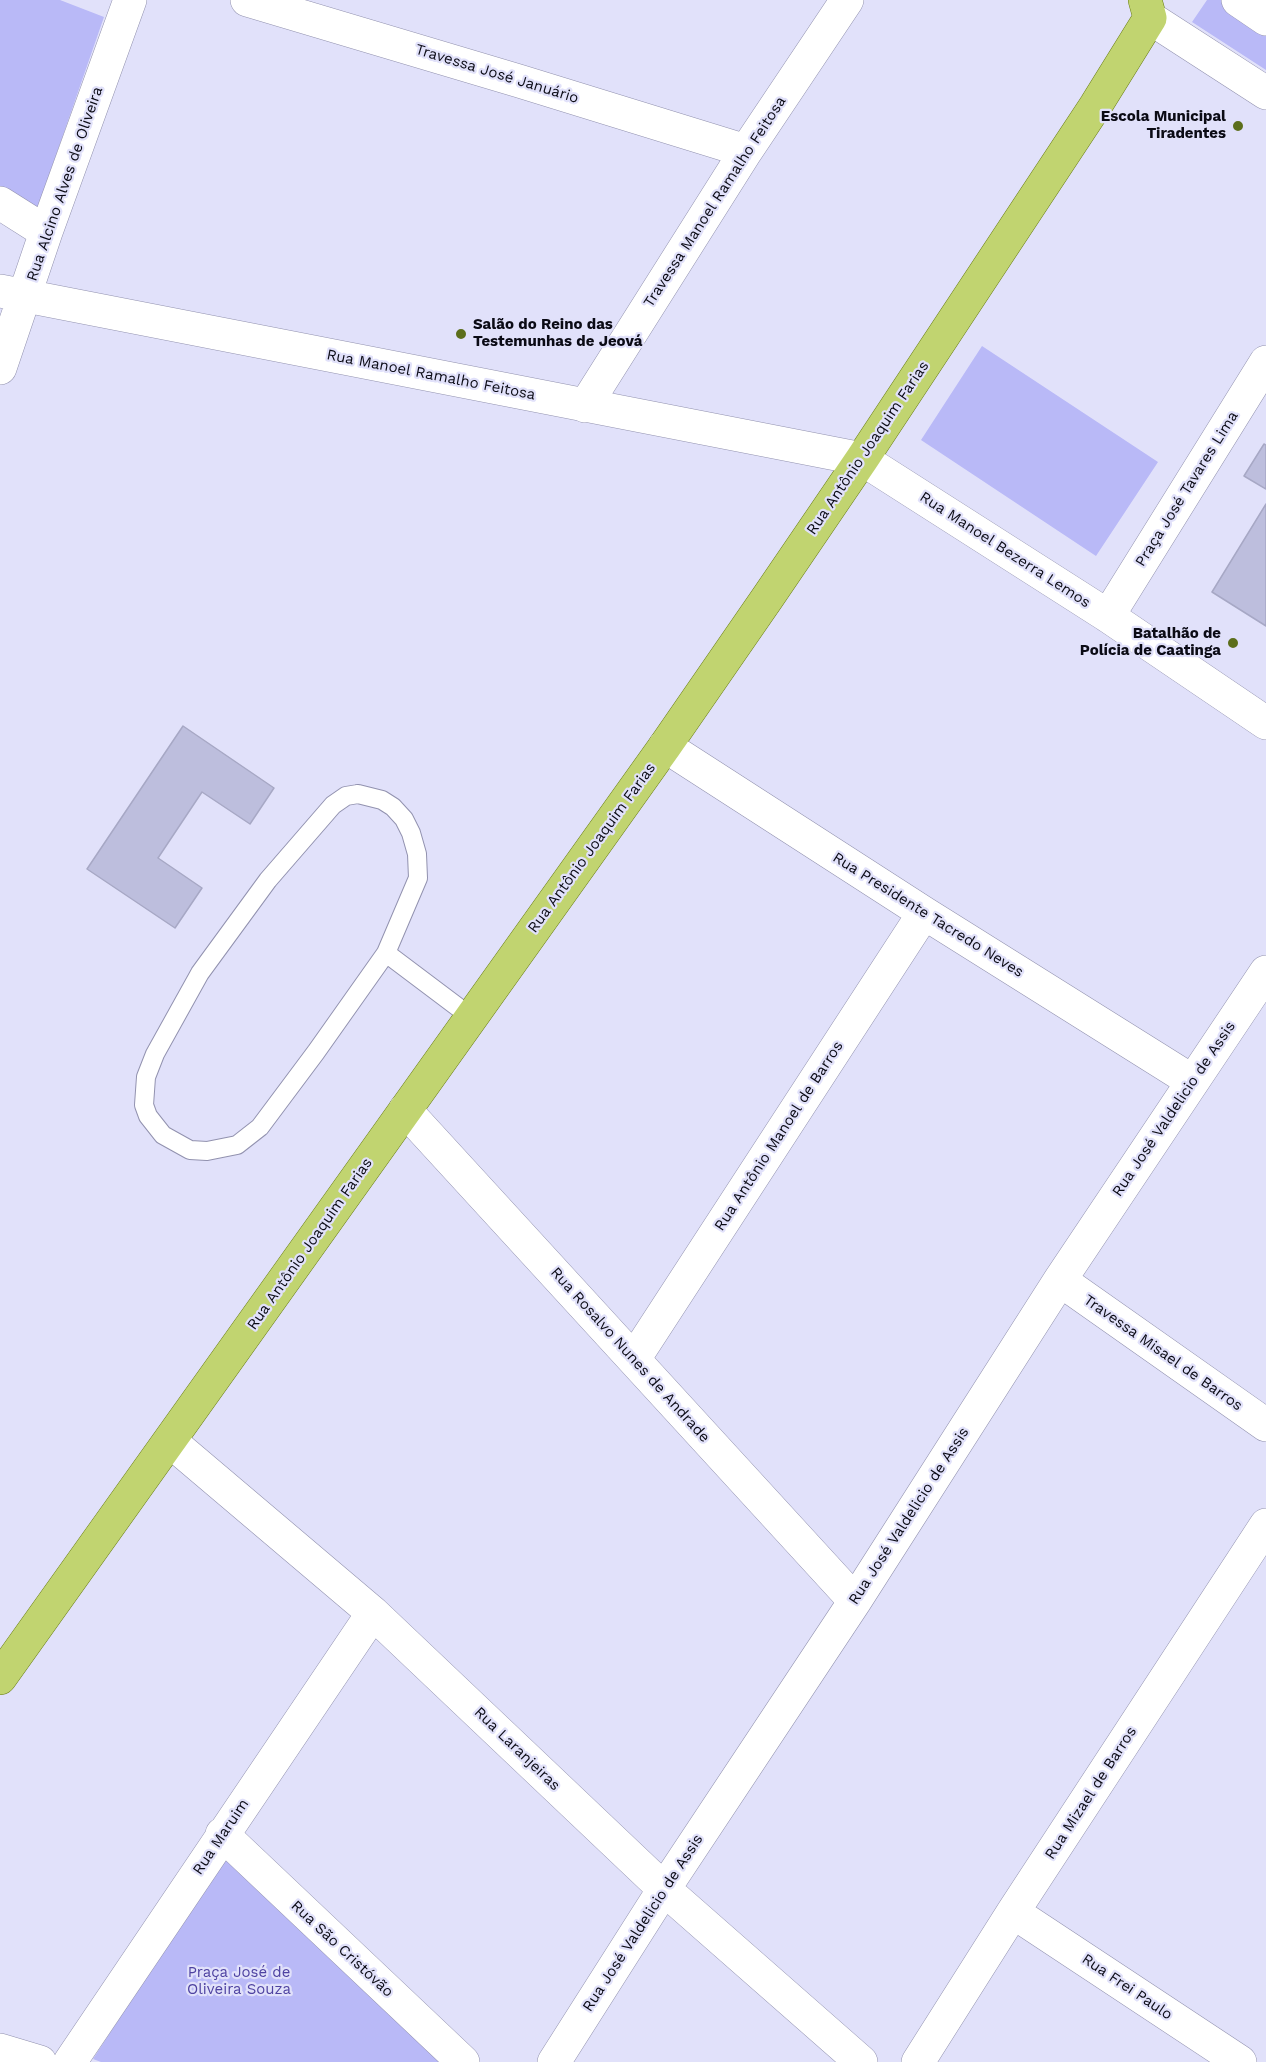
<!DOCTYPE html>
<meta charset="utf-8">
<style>
body{margin:0}
canvas{display:block;background:#e1e1fa}
</style>
<canvas width="1266" height="2062"></canvas>
<script>
const ctx = document.querySelector('canvas').getContext('2d');
ctx.lineJoin = 'round';
function fill(path, color) { ctx.fillStyle = color; ctx.fill(path, 'evenodd'); }
const poly = rows => new Path2D(rows.map(r => 'M' + r).join(''));
function trace(path, color, width, dash) { ctx.strokeStyle = color; ctx.lineWidth = width; ctx.lineCap = dash ? 'butt' : 'round'; ctx.setLineDash(dash || []); ctx.stroke(path); }
function drawText(font, color, halo, rows, align = 'center') {
  ctx.font = font + ' "Work Sans",sans-serif'; ctx.lineWidth = 4.5; ctx.setLineDash([]); ctx.textBaseline = 'middle'; ctx.strokeStyle = halo; ctx.fillStyle = color; for (const [text, x, y, turn = 0] of rows) {
    ctx.save(); ctx.translate(x, y); ctx.rotate((+turn || 0) * Math.PI / 180); ctx.textAlign = isNaN(turn) ? turn : align; if (halo) ctx.strokeText(text, 0, 0); ctx.fillText(text, 0, 0); ctx.restore();
  }
}
fill(poly([
 [0,0,60,0,104,17,36,213,0,188],
 [1207,0,1221,0,1266,29,1266,70,1192,22],
 [982,346,1158,462,1096,556,921,440],
 [224,1857,441,2062,101,2062,93,2059]
]), '#b9b9f7');
const building = poly([
 [1264,444,1266,445,1266,489,1244,476,1264,444],
 [1266,504,1266,626,1212,592,1266,504],
 [183,726,274,788,250,824,202,792,158,858,202,888,175,928,87,869,183,726]
]);
fill(building, '#bdbedd');
trace(building, '#a7a8c5', 1.5);
const service = poly([
 [358,794,382,800,393,807,404,819,411,833,417,854,418,878,386,953,316,1052,260,1127,237,1145,207,1151,190,1150,163,1135,148,1116,144,1105,146,1077,155,1054,200,973,268,880,333,805,346,796,358,794],
 [386,953,471,1017]
]);
const minor = poly([
 [247,0,519,81,746,151],
 [1238,0,1266,19],
 [1150,18,1266,93],
 [0,203,46,232],
 [0,291,862,459,1108,616,1266,723],
 [0,368,46,232,130,0],
 [585,406,746,151,847,0],
 [1108,616,1266,362],
 [665,746,924,913,1192,1081],
 [405,1110,855,1601],
 [1060,1280,1266,1425],
 [634,1359,924,913],
 [170,1441,373,1613,664,1889,861,2062],
 [222,1834,463,2062],
 [1013,1912,1240,2062],
 [0,2050,40,2062],
 [70,2062,373,1613],
 [554,2062,664,1889,855,1601,1060,1280,1266,972],
 [918,2062,1013,1912,1266,1525]
]);
const primary = poly([
 [0,1678,665,746,768,597,862,459,1096,105,1150,18,1145,0]
]);
trace(service, '#9292af', 20);
trace(minor, '#9292af', 34);
trace(primary, '#677b12', 34);
trace(service, '#fff', 18);
trace(minor, '#fff', 33);
trace(primary, '#c1d470', 33);
for (const [x, y, r, color] of [
 [1238,126,6,"#5c6e1b"],
 [461,334,6,"#5c6e1b"],
 [1233,643,6,"#5c6e1b"]
]) { const dot = new Path2D(); dot.arc(x, y, r, 0, 2 * Math.PI); ctx.fillStyle = color; ctx.fill(dot); trace(dot, '#e1e1fa', 2); }
drawText('15px', '#0b0b15', '#e1e1fa', [
 ["Travessa José Januário",497,74,17],
 ["Rua Alcino Alves de Oliveira",65,184,-71],
 ["Travessa Manoel Ramalho Feitosa",715,202,-57],
 ["Rua Manoel Ramalho Feitosa",431,375,11],
 ["Rua Antônio Joaquim Farias",868,448,-56],
 ["Praça José Tavares Lima",1187,489,-58],
 ["Rua Manoel Bezerra Lemos",1005,550,33],
 ["Rua Antônio Joaquim Farias",592,848,-54],
 ["Rua Presidente Tacredo Neves",928,915,32],
 ["Rua José Valdelicio de Assis",1174,1109,-56],
 ["Rua Antônio Manoel de Barros",779,1136,-57],
 ["Rua Antônio Joaquim Farias",310,1244,-55],
 ["Travessa Misael de Barros",1163,1353,35],
 ["Rua Rosalvo Nunes de Andrade",630,1355,48],
 ["Rua José Valdelicio de Assis",909,1516,-57],
 ["Rua Laranjeiras",517,1749,44],
 ["Rua Mizael de Barros",1091,1793,-57],
 ["Rua Maruim",221,1837,-56],
 ["Rua José Valdelicio de Assis",643,1923,-57],
 ["Rua São Cristóvão",342,1949,43],
 ["Rua Frei Paulo",1127,1987,34]
]);
drawText('bold 15px', '#0b0b15', '#e1e1fa', [
 ["Escola Municipal",1226,117],
 ["Tiradentes",1226,134],
 ["Salão do Reino das",473,325,"left"],
 ["Testemunhas de Jeová",473,342,"left"],
 ["Batalhão de",1221,634],
 ["Polícia de Caatinga",1221,651]
], 'right');
drawText('15px', '#4e42a1', '#e1e1fa', [
 ["Praça José de",239,1973],
 ["Oliveira Souza",239,1990]
]);
</script>
